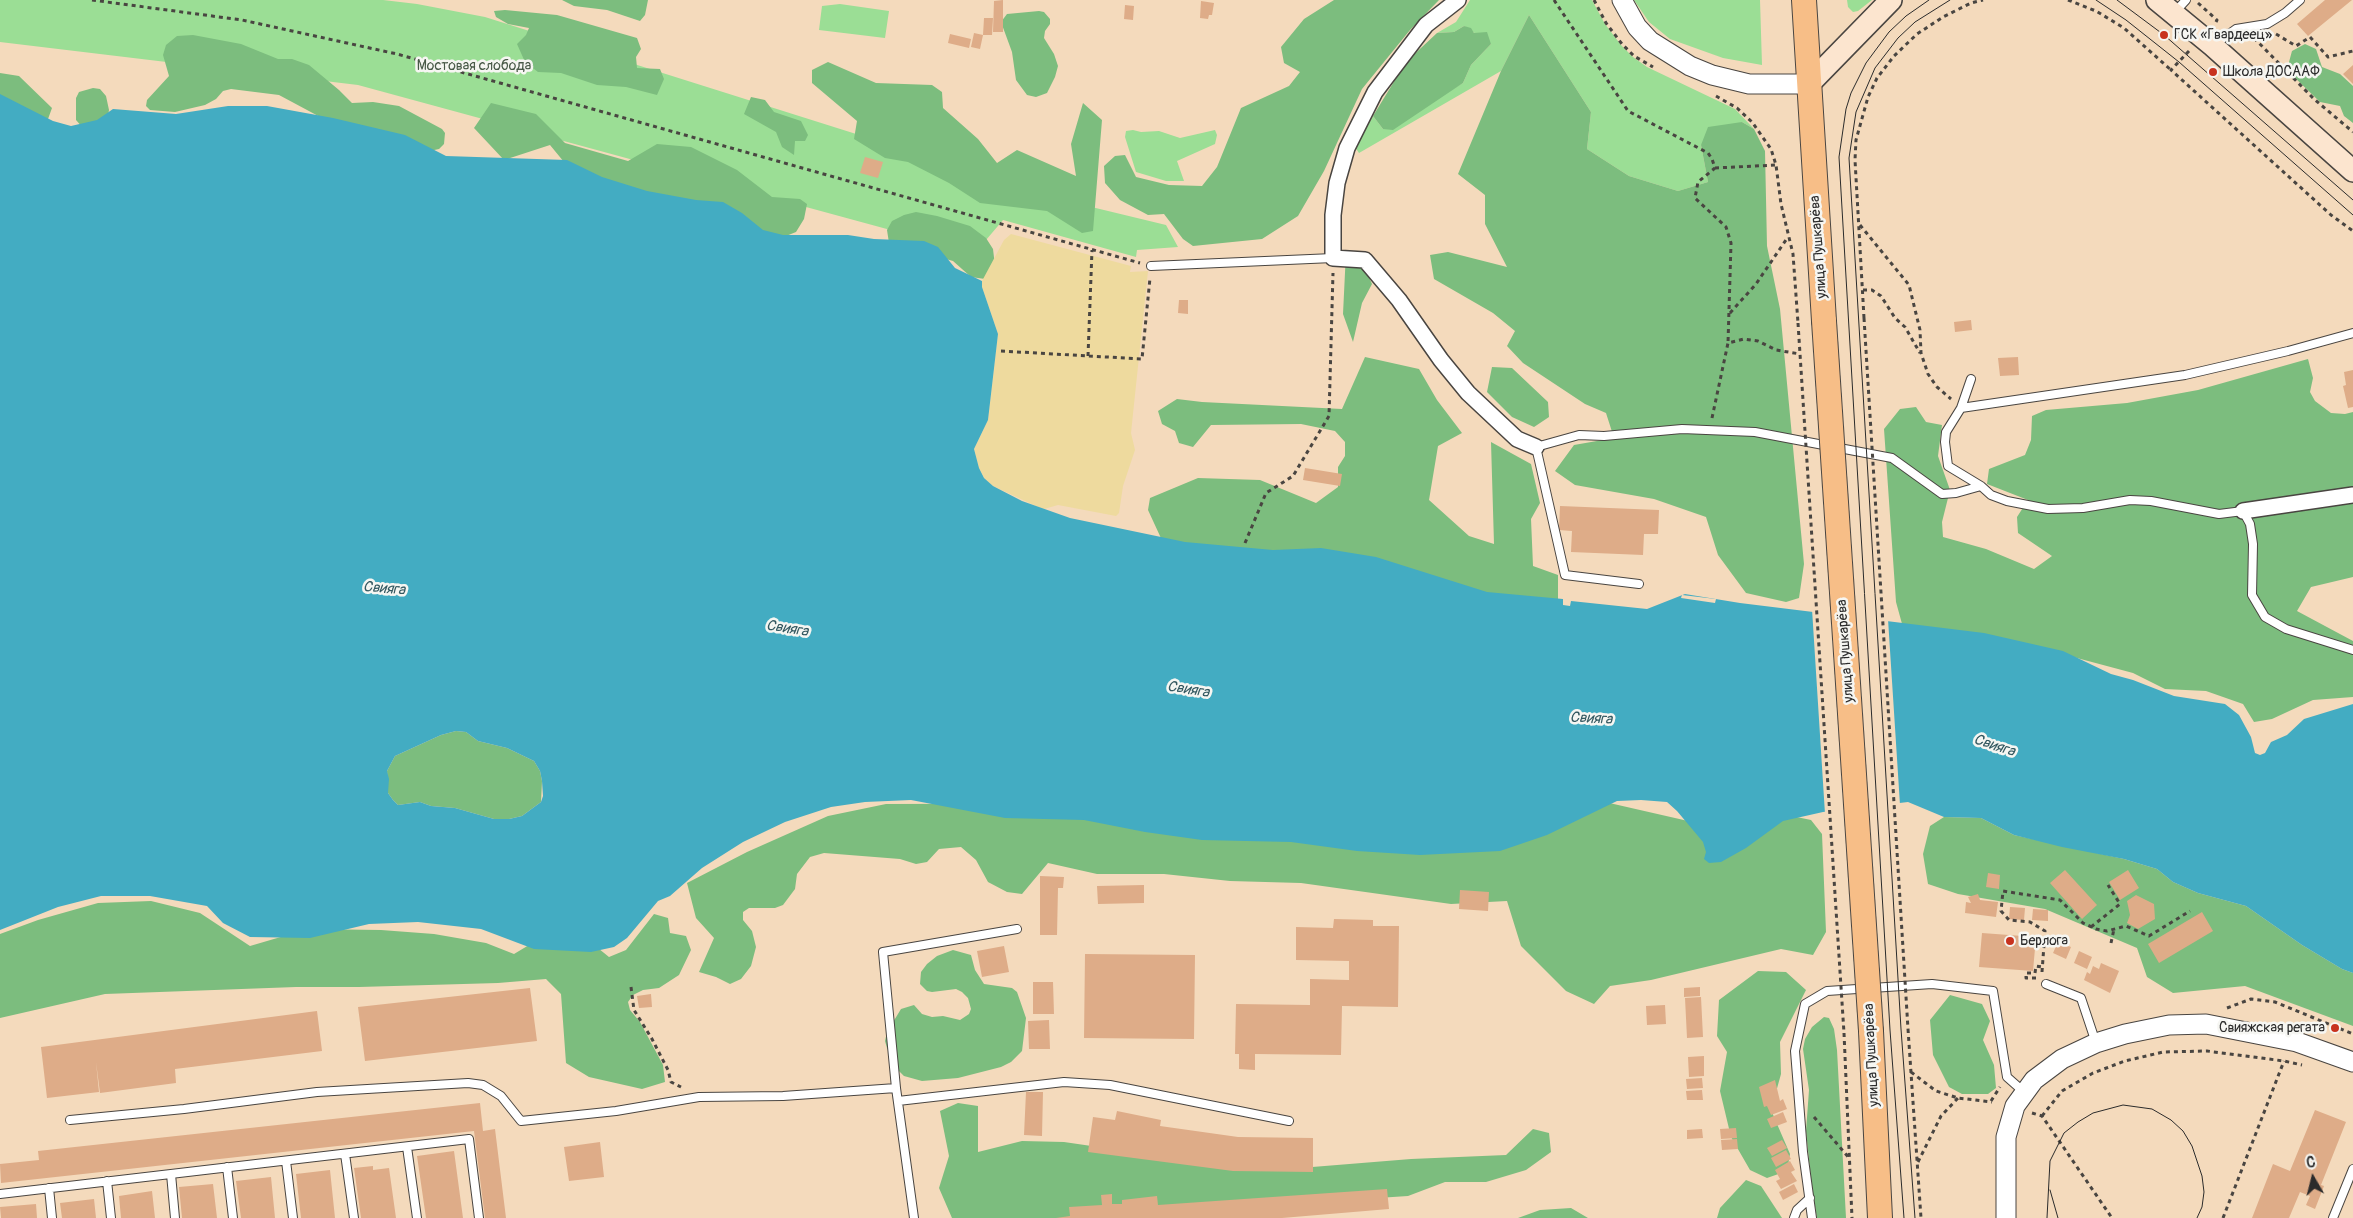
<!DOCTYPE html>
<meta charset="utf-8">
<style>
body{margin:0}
#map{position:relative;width:2353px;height:1218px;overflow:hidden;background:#f4dabc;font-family:Pangolin,sans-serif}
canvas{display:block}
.north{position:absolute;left:2288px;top:1153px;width:50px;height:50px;-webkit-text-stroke:4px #f6f6f2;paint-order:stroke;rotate:352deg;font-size:14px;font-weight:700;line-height:20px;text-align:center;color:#2b2b2b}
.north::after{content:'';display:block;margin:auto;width:18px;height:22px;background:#2b2b2b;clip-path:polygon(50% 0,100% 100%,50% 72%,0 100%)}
</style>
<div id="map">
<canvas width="2353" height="1218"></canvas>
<div class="north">С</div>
</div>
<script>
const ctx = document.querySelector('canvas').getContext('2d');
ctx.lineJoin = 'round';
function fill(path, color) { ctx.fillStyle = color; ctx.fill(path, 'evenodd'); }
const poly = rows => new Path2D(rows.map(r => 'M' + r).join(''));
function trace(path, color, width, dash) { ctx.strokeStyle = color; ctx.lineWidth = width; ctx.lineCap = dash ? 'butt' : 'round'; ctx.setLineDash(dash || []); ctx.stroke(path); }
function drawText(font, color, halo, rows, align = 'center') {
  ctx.font = font + ' Pangolin,sans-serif'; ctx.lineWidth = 5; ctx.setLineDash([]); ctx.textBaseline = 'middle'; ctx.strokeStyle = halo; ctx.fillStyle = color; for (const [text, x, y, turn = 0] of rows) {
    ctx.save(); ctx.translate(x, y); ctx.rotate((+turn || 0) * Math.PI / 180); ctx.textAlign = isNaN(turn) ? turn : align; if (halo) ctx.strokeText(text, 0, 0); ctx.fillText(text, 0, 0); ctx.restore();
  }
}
fill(poly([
 [0,0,383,0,417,4,485,17,1075,203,1166,225,1178,247,1137,250,1136,257,1003,220,975,253,358,85,0,42],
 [1470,0,1592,0,1605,24,1621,45,1633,57,1647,67,1735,109,1754,129,1742,122,1701,145,1708,182,1678,191,1629,176,1587,149,1591,112,1529,15,1501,71,1359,153,1355,147,1373,116,1383,129,1463,83,1471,65,1491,44,1464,26,1454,32,1437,33,1456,22],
 [1634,0,1760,0,1762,65,1723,58,1670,39,1649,22],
 [1847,0,1872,0,1858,11,1853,12,1848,7],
 [840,4,889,11,885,38,819,30,822,6],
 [1133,130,1141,132,1159,131,1180,138,1215,130,1217,135,1215,144,1177,161,1184,181,1166,181,1136,172,1125,137,1126,131]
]), '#9bde95');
fill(poly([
 [562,0,648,0,645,15,640,21,607,10,574,6],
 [1334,0,1439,0,1410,30,1362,89,1324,171,1298,216,1262,239,1193,246,1183,239,1164,214,1148,215,1120,200,1105,183,1104,166,1115,156,1125,155,1136,177,1169,185,1202,186,1217,167,1241,108,1289,86,1300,72,1284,63,1281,47,1304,19],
 [505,10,557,15,637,38,641,49,636,57,637,68,660,69,664,79,657,95,626,87,597,85,561,73,538,72,525,62,517,44,526,35,529,28,508,24,496,17,494,11],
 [1039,11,1044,12,1050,19,1050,24,1045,31,1044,38,1054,54,1058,66,1055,77,1047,93,1036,97,1027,95,1016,80,1012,52,1001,22,1007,14],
 [1529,15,1591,112,1587,149,1629,176,1678,191,1708,182,1701,145,1708,127,1742,122,1754,129,1765,151,1767,246,1780,309,1804,564,1799,598,1786,602,1746,593,1718,555,1706,517,1654,499,1575,485,1555,471,1574,445,1614,438,1606,413,1585,404,1523,363,1507,346,1515,331,1493,313,1434,279,1430,255,1448,252,1507,267,1485,224,1485,195,1458,174,1501,71],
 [1464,26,1471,28,1474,33,1487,32,1491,44,1471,65,1463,83,1393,130,1383,129,1373,116,1406,62,1437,33,1454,32],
 [193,35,241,44,278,59,292,59,309,65,339,90,352,103,373,102,399,106,442,129,445,133,444,144,439,149,425,152,350,133,279,95,231,89,223,91,216,99,205,105,175,112,150,110,146,106,147,100,169,76,163,55,166,45,177,36],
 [2305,44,2316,49,2322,67,2340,74,2353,86,2353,123,2344,116,2340,106,2320,102,2292,75,2289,62,2292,51],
 [828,62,876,83,932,85,942,92,943,108,978,139,997,163,1017,150,1076,176,1071,144,1083,103,1102,120,1093,231,1082,233,1047,211,980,203,949,183,908,162,885,158,854,139,857,121,812,83,812,70],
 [0,73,19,76,52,108,48,119,0,115],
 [93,88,100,89,106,96,109,110,107,121,83,128,76,120,76,98,79,92],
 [751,97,765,100,774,112,801,121,808,135,805,141,795,141,794,155,782,147,776,132,744,114],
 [491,103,536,114,565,143,628,161,657,144,691,147,737,170,772,197,800,199,807,204,804,219,796,232,776,240,578,179,550,145,504,160,474,128],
 [916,212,937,216,970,226,986,238,993,249,995,266,985,279,971,277,953,261,889,243,887,230,892,221,904,215],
 [1357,251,1372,284,1362,303,1353,342,1343,314,1346,252],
 [1365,357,1419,369,1437,400,1462,433,1438,446,1429,500,1469,536,1494,544,1491,442,1531,464,1540,503,1531,519,1533,566,1558,575,1558,618,1166,549,1148,510,1150,498,1198,478,1260,480,1316,503,1338,487,1338,467,1345,456,1345,442,1335,431,1301,424,1211,425,1193,447,1179,443,1175,431,1162,424,1158,411,1177,399,1202,402,1342,409],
 [2308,359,2313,378,2310,392,2315,401,2331,413,2345,414,2353,412,2353,577,2311,587,2297,611,2353,641,2353,697,2313,700,2272,719,2254,722,2243,704,2206,691,2165,689,2133,673,2032,646,1904,631,1896,602,1884,429,1900,409,1916,407,1926,422,1942,425,1938,456,1950,490,1942,522,1943,537,1986,549,2034,569,2052,556,2018,533,2017,517,2028,500,1987,484,1989,469,2025,455,2031,440,2032,416,2046,410,2127,403,2198,390],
 [1492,367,1512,368,1548,402,1549,417,1534,427,1512,417,1487,392],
 [456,731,466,732,478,741,507,748,534,761,540,771,542,781,541,802,522,816,509,819,494,819,455,808,431,806,420,802,398,805,393,800,388,793,387,771,395,756,441,735],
 [1605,802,1758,837,1787,815,1811,820,1822,834,1826,932,1813,955,1781,949,1651,980,1610,986,1594,1004,1566,991,1521,946,1507,901,1451,904,1301,883,1230,881,1164,874,1097,874,1048,863,1022,894,1007,892,988,882,976,860,961,847,939,849,927,862,916,864,900,859,824,853,810,857,797,874,795,889,783,905,775,908,749,908,743,912,743,920,752,931,756,947,751,966,741,979,730,984,716,977,699,972,714,938,696,918,687,883,747,852,828,816,886,804],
 [1944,817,1981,818,2014,835,2124,859,2157,869,2173,882,2198,893,2246,906,2302,945,2342,969,2353,973,2353,1026,2245,986,2173,993,2147,977,2137,948,2045,909,1958,894,1928,884,1923,854,1930,826],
 [151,901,200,913,250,946,308,929,381,930,434,934,486,943,514,954,554,930,588,940,609,957,626,950,654,914,668,918,670,933,686,936,691,950,679,975,659,988,643,990,633,995,628,1002,630,1010,640,1022,663,1065,665,1082,642,1089,589,1077,566,1063,561,994,546,979,498,983,359,987,296,987,105,994,0,1018,0,934,38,920,98,903],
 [953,950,971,955,975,970,984,984,1012,988,1017,992,1026,1018,1022,1051,1011,1062,1001,1067,958,1078,922,1081,904,1076,899,1071,887,1048,885,1041,887,1032,901,1009,914,1005,922,1014,932,1017,943,1016,960,1020,969,1014,971,1009,968,998,962,992,956,989,932,992,927,991,920,984,921,972,927,964,937,956],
 [1758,971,1786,972,1806,990,1780,1042,1781,1074,1771,1110,1790,1154,1787,1171,1767,1178,1750,1170,1731,1137,1720,1091,1727,1052,1717,1036,1719,1000],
 [1950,995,1982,1004,1990,1021,1983,1040,1994,1065,1996,1088,1988,1094,1962,1094,1949,1087,1933,1055,1930,1020],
 [1824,1017,1829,1018,1834,1029,1837,1050,1846,1218,1817,1218,1812,1189,1806,1131,1809,1090,1803,1049,1805,1039,1812,1027],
 [958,1103,978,1106,978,1152,1022,1141,1064,1142,1263,1171,1411,1159,1506,1155,1533,1129,1549,1133,1551,1152,1526,1170,1486,1182,1445,1182,1408,1196,1072,1218,952,1218,939,1188,949,1156,940,1111],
 [1746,1180,1761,1186,1782,1218,1717,1218,1720,1208],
 [1571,1208,1588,1218,1518,1218,1540,1210]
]), '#7cbd7e');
fill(poly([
 [1011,234,1131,266,1130,272,1148,271,1131,433,1135,450,1123,486,1119,513,1116,516,1058,505,1044,509,1038,507,993,486,984,478,979,468,974,449,988,420,998,334,982,287,982,281,1004,240]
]), '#eeda9e');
fill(poly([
 [0,94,53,121,71,126,97,120,113,109,176,114,228,106,267,106,333,118,405,135,446,156,567,160,602,177,647,191,696,200,723,202,742,213,763,230,783,235,848,235,874,239,924,241,938,247,955,268,982,281,982,287,998,334,988,420,974,449,979,468,984,478,993,486,1022,501,1070,518,1185,542,1273,550,1321,548,1376,557,1487,592,1563,599,1563,605,1570,606,1571,601,1647,609,1685,594,1740,603,1984,633,2063,651,2111,674,2133,680,2174,696,2225,704,2239,715,2251,737,2255,753,2260,755,2265,753,2271,742,2287,735,2304,719,2353,704,2353,973,2342,969,2302,945,2246,906,2198,893,2173,882,2157,869,2124,859,2062,847,2014,835,1981,818,1944,817,1908,802,1823,812,1783,821,1746,848,1721,862,1709,863,1704,859,1706,852,1703,842,1677,811,1667,802,1641,800,1617,801,1547,835,1500,851,1420,855,1357,851,1291,842,1202,840,1145,832,1084,820,1005,818,911,800,865,802,831,807,785,822,743,842,702,868,670,896,658,901,627,938,614,947,591,952,534,949,481,929,418,922,369,924,310,938,250,937,223,923,207,906,150,896,101,896,58,907,0,930],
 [456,731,466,732,478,741,507,748,534,761,540,771,542,781,543,796,541,802,522,816,509,819,494,819,455,808,431,806,420,802,398,805,393,800,388,793,389,779,387,771,395,756,441,735]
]), '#43acc2');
fill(poly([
 [1682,595,1716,599,1715,603,1681,598],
 [1812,609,1888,619,1900,805,1825,814]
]), '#f4dabc');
fill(poly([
 [1003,0,1003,32,993,32,994,1],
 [2325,0,2352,0,2308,36,2297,24],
 [1201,1,1214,3,1212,15,1209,15,1208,19,1200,18],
 [1125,5,1134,6,1133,20,1124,19],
 [984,18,993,18,992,35,983,35],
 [974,33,983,35,980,49,971,47],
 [950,34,971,39,969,48,948,43],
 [2353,65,2353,84,2343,74],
 [865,157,883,162,878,178,860,173],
 [1179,300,1188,300,1188,314,1178,313],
 [1971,320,1972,330,1955,332,1954,322],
 [2018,357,2019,375,2000,376,1998,358],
 [2353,370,2353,407,2348,408,2343,386,2346,385,2344,372],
 [1305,468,1342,474,1340,486,1303,480],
 [1560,506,1659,510,1658,534,1644,534,1643,555,1571,552,1572,531,1559,530],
 [2065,870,2097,905,2082,919,2050,883],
 [2128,870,2139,888,2120,900,2109,882],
 [1988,873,2000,875,1999,889,1986,887],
 [1040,876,1064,877,1063,888,1058,888,1057,935,1040,935],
 [1144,885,1144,903,1098,904,1097,886],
 [1460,890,1489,892,1488,911,1459,909],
 [1978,894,1980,900,1998,902,1996,917,1965,913,1966,902,1971,903,1968,897],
 [2136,895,2154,904,2155,919,2138,929,2127,923,2130,915,2127,901],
 [2010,907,2025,908,2024,920,2009,919],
 [2033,909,2048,910,2048,921,2032,920],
 [2202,912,2213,931,2159,963,2148,944],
 [1334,919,1373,920,1373,926,1399,926,1398,1007,1342,1006,1341,1055,1255,1054,1255,1070,1239,1069,1239,1054,1235,1054,1236,1004,1310,1005,1310,979,1349,980,1349,961,1296,960,1296,927,1333,928],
 [1982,933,2036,937,2033,971,1979,967],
 [2058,942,2071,947,2066,959,2053,953],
 [1004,946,1009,972,982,977,977,951],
 [2079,951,2092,957,2087,969,2074,963],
 [1085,954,1195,955,1194,1039,1084,1038],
 [2101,963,2119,971,2110,993,2084,980,2087,972,2090,974,2093,966,2099,969],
 [1033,982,1053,982,1054,1014,1033,1014],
 [1700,987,1700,996,1684,997,1684,988],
 [530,988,537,1041,365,1061,358,1007],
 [651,994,652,1007,639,1008,637,996],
 [1701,997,1703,1037,1687,1038,1685,998],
 [1665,1005,1666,1024,1647,1025,1646,1006],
 [317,1011,322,1051,175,1069,176,1083,100,1093,96,1062,99,1092,47,1098,41,1047],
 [1049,1020,1050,1049,1029,1049,1028,1021],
 [1704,1056,1704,1076,1689,1077,1688,1057],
 [1702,1078,1703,1088,1687,1089,1686,1079],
 [1775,1080,1780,1101,1783,1099,1787,1109,1771,1115,1767,1106,1764,1107,1759,1087],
 [1702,1090,1703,1100,1687,1100,1686,1091],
 [1026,1092,1043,1092,1042,1136,1024,1135],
 [480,1103,483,1131,495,1129,506,1218,485,1218,474,1131,1,1183,0,1164,39,1160,38,1151],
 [2315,1110,2346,1122,2321,1185,2324,1186,2315,1209,2306,1205,2310,1196,2300,1192,2289,1218,2252,1218,2273,1164,2290,1171],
 [1117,1111,1161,1120,1160,1126,1238,1137,1313,1138,1313,1172,1233,1171,1088,1152,1093,1117,1115,1120],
 [1783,1112,1787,1122,1771,1128,1767,1119],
 [1736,1128,1737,1138,1721,1139,1720,1129],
 [1702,1129,1703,1138,1687,1139,1687,1130],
 [1737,1139,1738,1149,1722,1150,1721,1140],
 [1782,1140,1787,1148,1772,1156,1767,1148],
 [600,1142,604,1177,569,1181,564,1147],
 [1786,1150,1791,1159,1776,1167,1771,1158],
 [454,1151,463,1218,426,1218,417,1156],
 [1790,1161,1795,1170,1791,1172,1797,1181,1781,1189,1776,1181,1780,1179,1775,1170],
 [373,1166,373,1170,389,1168,396,1218,361,1218,354,1168],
 [330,1170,335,1218,301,1218,296,1174],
 [271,1177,275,1218,241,1218,236,1181],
 [213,1184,217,1218,182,1218,179,1187],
 [1794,1184,1798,1192,1783,1200,1779,1192],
 [1387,1189,1389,1209,1282,1218,1056,1218,1070,1216,1069,1207,1102,1205,1101,1195,1112,1194,1112,1204,1122,1204,1122,1200,1157,1196,1158,1205],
 [152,1191,155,1218,121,1218,119,1196],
 [94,1199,96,1218,62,1218,60,1203],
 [36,1204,37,1218,1,1218,0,1207]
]), '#deac88');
const service = poly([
 [2174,13,2186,0],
 [2215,44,2236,29,2267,24,2285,13,2300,0],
 [1151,266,1333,258],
 [1971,379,1961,408,2185,375,2288,351,2353,333],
 [1961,408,1946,432,1945,442,1948,466,1981,486,1991,495,2007,501,2048,509,2083,508,2130,500,2151,501,2219,514,2243,511,2250,524,2253,544,2252,595,2265,617,2286,629,2353,650],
 [1639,584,1565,575,1536,447,1579,435,1604,436,1682,429,1755,432,1892,458,1942,494,1956,493,1981,486],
 [2046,984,2081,998,2096,1043],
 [896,1088,883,952,1017,929],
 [898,1101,1064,1082,1110,1085,1289,1121],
 [70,1120,184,1109,317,1092,468,1083,483,1085,501,1096,521,1121,616,1111,699,1097,783,1096,896,1088,914,1218],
 [407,1147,417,1218],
 [345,1154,354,1218],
 [286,1161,293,1218],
 [227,1167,233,1218],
 [171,1174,175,1218],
 [107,1181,111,1218],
 [49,1188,52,1218],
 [0,1194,469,1139,479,1218],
 [1794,1218,1797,1210,1810,1198],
 [1812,1218,1803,1152,1795,1051,1805,1004,1827,991,1932,984,1993,991,2007,1077,2024,1092],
 [2333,1218,2353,1169]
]);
const minor = poly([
 [1458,0,1426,25,1375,92,1347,148,1337,183,1333,215,1333,258,1365,260,1399,300,1441,360,1468,393,1517,439,1536,447],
 [2243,511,2353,495]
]);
const tertiary = poly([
 [1622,0,1637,27,1650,41,1690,66,1712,75,1749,84,1809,84],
 [2006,1218,2006,1137,2015,1106,2034,1080,2062,1059,2096,1043,2125,1034,2169,1025,2206,1024,2297,1042,2353,1062]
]);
const secondary = poly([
 [2157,0,2213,46,2353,171],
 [1809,84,1891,0]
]);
const primary = poly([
 [1804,0,1824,321],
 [1871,1031,1880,1218]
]);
trace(service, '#494541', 10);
trace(minor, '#494541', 18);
trace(tertiary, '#494541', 21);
trace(secondary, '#494541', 24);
trace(primary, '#494541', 26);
trace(poly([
 [92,0,242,20,397,54,1140,263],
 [1554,0,1628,111,1708,153,1712,159,1715,168,1698,182,1695,198,1726,227,1731,243,1728,343],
 [1594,0,1606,23,1622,44,1634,56,1653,67],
 [2068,0,2096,11,2124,28,2171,70],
 [2198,3,2217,20,2216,22],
 [2276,34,2296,46,2310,37,2328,57,2353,51],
 [2254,38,2314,99,2353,132],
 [2189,51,2171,70,2331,215,2353,231],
 [1716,96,1737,108,1752,122,1771,149,1776,165,1781,204,1793,254,1798,323],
 [1715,168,1776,165],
 [1860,225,1909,285,1920,330,1921,353,1928,374,1937,387,1951,399],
 [1863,290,1872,290,1881,296,1895,318,1905,327,1920,353],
 [1730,313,1756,284,1788,237],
 [1864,318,1855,160,1856,140,1868,97,1877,78,1894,56,1917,34,1943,17,1971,3,1983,0],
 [1001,351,1142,359,1150,278],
 [1088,356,1092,250],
 [1712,418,1728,343,1744,339,1758,341,1776,350,1800,354],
 [1245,543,1266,493,1293,476,1329,416,1333,273],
 [2091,927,2120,904,2108,885],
 [2111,943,2114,929],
 [2042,972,2045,931,2030,922,2009,920,2001,911,2003,891,2060,900,2083,923,2096,929,2107,931,2126,926,2149,936,2190,911],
 [2036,978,2026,978,2026,973,2035,973,2036,966,2042,967],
 [631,987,634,1010,652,1039,668,1070,671,1082,681,1087],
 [2227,1008,2251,999,2275,1002,2353,1034],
 [1908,1029,1921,1218],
 [1844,1033,1852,1218],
 [1911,1072,1936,1091,1958,1098,1992,1102],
 [1991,1101,2000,1087],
 [2032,1113,2042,1116,2112,1218],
 [2042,1116,2062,1091,2093,1073,2125,1061,2163,1052,2207,1051,2284,1061,2302,1065],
 [1814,1117,1850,1159],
 [1918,1162,1941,1116,1958,1098],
 [2223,1218,2284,1061]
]), '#494541', 3, [4, 4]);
trace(service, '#fff', 8);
trace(minor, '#fff', 15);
trace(tertiary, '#fff', 19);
trace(secondary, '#fce5cf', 21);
trace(primary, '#f7be87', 24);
trace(poly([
 [2096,0,2126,20,2179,62,2353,215],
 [2117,0,2164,35,2353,200],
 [2050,1190,2058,1218],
 [1904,1218,1890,1030,1839,157,1846,109,1851,93,1866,63,1889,32,1906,16,1929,0],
 [1915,1218,1901,1029,1849,158,1856,112,1875,68,1898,38,1915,22,1950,0],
 [2047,1218,2050,1161,2064,1133,2078,1122,2093,1113,2123,1105,2152,1109,2171,1120,2183,1131,2192,1146,2202,1176,2204,1192,2202,1207,2197,1218]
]), '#2b2b2b', 1);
const primaryBridge = poly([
 [1824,321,1871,1031]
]);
trace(primaryBridge, '#494541', 26, []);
trace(poly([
 [1864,318,1908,1029],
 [1798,323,1844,1033]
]), '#494541', 3, [4, 4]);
trace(primaryBridge, '#f7be87', 24);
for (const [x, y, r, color] of [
 [2164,35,5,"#c8321e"],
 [2213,72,5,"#c8321e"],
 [2010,941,5,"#c8321e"],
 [2335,1028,5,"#c8321e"]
]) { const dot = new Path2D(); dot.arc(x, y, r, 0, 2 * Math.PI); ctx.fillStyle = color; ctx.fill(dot); trace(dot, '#f6f6f2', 2); }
drawText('14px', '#2b2b2b', '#f6f6f2', [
 ["ГСК «Гвардеец»",2174,35],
 ["Школа ДОСААФ",2223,72],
 ["Берлога",2020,941],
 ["Свияжская регата",2325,1028,"right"]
], 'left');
drawText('14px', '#475846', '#f6f6f2', [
 ["Мостовая слобода",474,66]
]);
drawText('14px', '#2b2b2b', '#f6f6f2', [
 ["улица Пушкарёва",1819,247,-94],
 ["улица Пушкарёва",1846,651,-94],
 ["улица Пушкарёва",1872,1055,-93]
]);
drawText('italic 15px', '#335860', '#f6f6f2', [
 ["Свияга",384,589,5],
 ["Свияга",787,629,9],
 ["Свияга",1188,690,9],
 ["Свияга",1591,719,3],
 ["Свияга",1994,746,18]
]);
</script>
